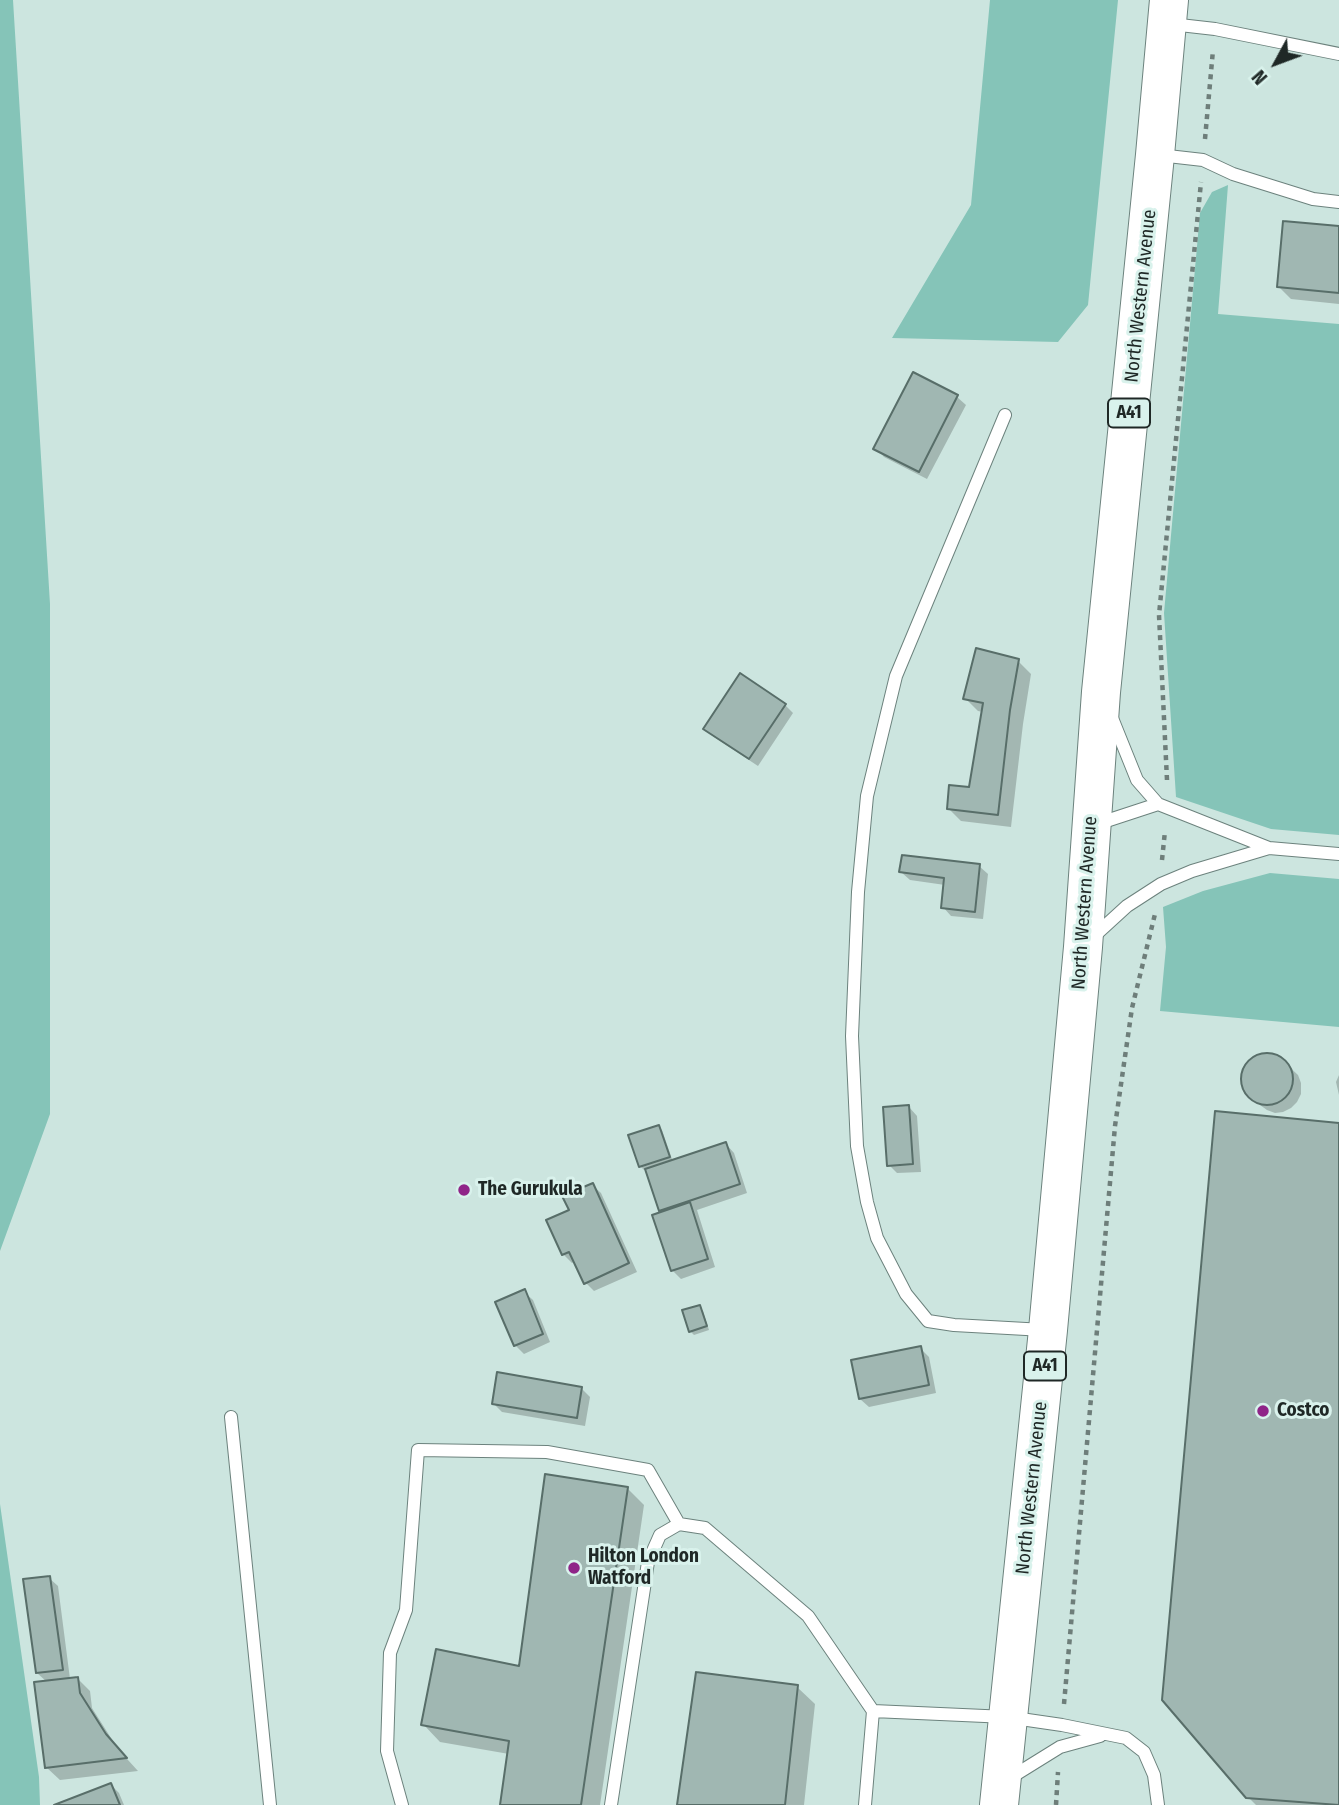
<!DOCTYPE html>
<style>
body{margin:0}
#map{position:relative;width:1339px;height:1805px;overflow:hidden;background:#cce5df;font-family:"Fira Sans Condensed",sans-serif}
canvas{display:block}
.north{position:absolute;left:1241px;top:28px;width:70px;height:70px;-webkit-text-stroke:5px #d9f2ec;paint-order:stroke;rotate:229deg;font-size:19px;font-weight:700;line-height:28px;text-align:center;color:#1f2826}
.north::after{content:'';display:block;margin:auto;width:24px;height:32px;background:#1f2826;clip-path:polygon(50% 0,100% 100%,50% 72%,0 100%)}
</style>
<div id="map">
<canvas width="1339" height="1805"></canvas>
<div class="north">N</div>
</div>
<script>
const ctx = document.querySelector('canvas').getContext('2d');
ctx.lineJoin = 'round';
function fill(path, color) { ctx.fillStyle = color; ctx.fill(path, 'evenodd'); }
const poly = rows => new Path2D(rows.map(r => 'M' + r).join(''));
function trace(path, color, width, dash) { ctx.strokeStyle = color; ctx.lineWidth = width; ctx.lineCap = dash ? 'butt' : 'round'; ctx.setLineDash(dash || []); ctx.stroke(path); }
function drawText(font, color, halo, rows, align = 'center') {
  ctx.font = font + ' "Fira Sans Condensed",sans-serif'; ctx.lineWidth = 6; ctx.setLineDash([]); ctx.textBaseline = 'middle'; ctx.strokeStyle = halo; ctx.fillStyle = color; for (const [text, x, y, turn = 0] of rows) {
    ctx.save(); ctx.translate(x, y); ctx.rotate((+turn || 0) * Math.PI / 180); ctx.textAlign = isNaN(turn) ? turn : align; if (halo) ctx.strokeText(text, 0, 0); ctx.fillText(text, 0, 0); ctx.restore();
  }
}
fill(poly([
 [0,0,13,0,50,604,50,1114,0,1251],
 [990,0,1118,0,1088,305,1058,342,892,338,971,205],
 [1228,185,1218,314,1339,324,1339,835,1271,829,1176,797,1164,613,1200,213,1212,192],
 [1270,873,1339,879,1339,1027,1160,1011,1166,947,1163,907,1203,891],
 [0,1504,39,1777,40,1805,0,1805]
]), '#85c4b8');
fill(poly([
 [1339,228,1339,304,1291,299,1278,286],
 [914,374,957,397,966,405,927,479,884,457,876,448],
 [1018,661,1031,674,1023,724,1011,827,961,821,948,808,971,789,983,712,978,711,965,698],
 [785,705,793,713,758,766,714,737,705,728],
 [979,866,988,874,983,919,951,916,943,907,945,885,910,880,901,872],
 [1266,1054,1275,1055,1282,1060,1298,1075,1301,1083,1301,1094,1297,1102,1291,1108,1283,1112,1275,1113,1267,1110,1260,1105,1245,1089,1243,1072,1247,1065,1253,1059],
 [1339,1075,1339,1095,1336,1082],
 [909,1107,917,1116,921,1172,897,1173,889,1165],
 [1339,1125,1339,1805,1256,1805,1248,1797],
 [659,1127,662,1130,673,1162,726,1144,734,1153,747,1193,697,1210,715,1267,681,1279,672,1270,662,1213,647,1169,644,1170,640,1166],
 [592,1185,601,1193,637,1272,594,1291,586,1283,575,1261,572,1263,563,1254,571,1211],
 [524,1292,533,1300,550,1342,524,1354,515,1345],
 [700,1307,703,1311,709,1330,694,1335,690,1331],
 [920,1348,929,1357,936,1393,869,1407,860,1399],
 [582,1389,590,1397,585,1426,502,1412,493,1403],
 [627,1488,644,1505,600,1805,501,1805,509,1754,440,1742,423,1724,520,1668],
 [49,1578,58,1586,70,1679,77,1678,90,1691,92,1708,118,1749,138,1771,60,1780,46,1767,47,1682,37,1673],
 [797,1687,815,1704,804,1805,678,1805],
 [111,1785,119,1793,124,1805,59,1805]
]), '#0003');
const building = poly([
 [1283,221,1339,226,1339,293,1277,287,1283,221],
 [913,372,958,395,919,472,873,449,913,372],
 [976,648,1019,659,1010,710,998,815,947,809,949,785,969,787,983,703,963,699,976,648],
 [740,673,786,704,749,759,703,729,740,673],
 [902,855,980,864,975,912,941,908,944,878,899,872,902,855],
 '1241 1079a26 26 0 1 1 52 0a26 26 0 1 1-52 0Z',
 [909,1105,913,1164,887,1166,883,1107,909,1105],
 [1215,1111,1339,1123,1339,1805,1246,1798,1162,1700,1215,1111],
 [659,1125,670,1157,639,1167,628,1135,659,1125],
 [726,1142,740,1184,659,1211,645,1169,726,1142],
 [593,1183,629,1263,584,1284,569,1252,562,1255,546,1220,569,1210,562,1196,593,1183],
 [690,1202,708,1259,671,1271,652,1215,690,1202],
 [525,1289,543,1334,514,1346,495,1302,525,1289],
 [700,1305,707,1326,689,1332,682,1310,700,1305],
 [921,1346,929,1385,859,1399,851,1360,921,1346],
 [497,1372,582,1387,577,1418,492,1404,497,1372],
 [545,1474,628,1487,581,1805,500,1805,509,1741,421,1725,436,1649,519,1666,545,1474],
 [50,1576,63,1670,36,1673,23,1579,50,1576],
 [696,1672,798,1685,785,1805,677,1805,696,1672],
 [78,1677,80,1693,106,1734,127,1758,45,1768,34,1682,78,1677],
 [111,1783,120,1805,54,1805,111,1783]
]);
fill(building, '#a0b7b2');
trace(building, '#586e69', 2);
const service = poly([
 [1171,24,1215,29,1339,54],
 [1159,155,1203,160,1233,174,1313,199,1339,202],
 [1005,415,896,676,867,796,858,892,852,1036,857,1146,867,1202,877,1238,906,1294,928,1321,954,1325,1044,1330],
 [1112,718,1137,780,1158,804],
 [1097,824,1158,804,1269,848,1339,854],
 [1092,938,1127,906,1161,884,1192,871,1269,848],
 [231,1417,270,1805],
 [1010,1778,1060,1747,1100,1736],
 [402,1805,387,1751,390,1653,406,1610,418,1450,547,1452,648,1470,679,1524],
 [611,1805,648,1562,660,1535,679,1524,705,1528,808,1616,873,1711],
 [865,1805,873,1711,1007,1717,1062,1725,1126,1738,1144,1752,1154,1775,1158,1805]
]);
const trunk = poly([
 [999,1805,1048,1330,1083,947,1101,692,1155,155,1169,0]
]);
trace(service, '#6c827d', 14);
trace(trunk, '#6c827d', 40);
trace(poly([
 [1205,139,1213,50],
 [1167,780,1159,615,1201,182],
 [1162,860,1165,831],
 [1064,1704,1115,1126,1132,1008,1155,914],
 [1056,1805,1058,1772]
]), '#6e7e7a', 4.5, [5, 5]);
trace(service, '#fff', 12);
trace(trunk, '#fff', 38);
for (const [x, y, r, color] of [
 [464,1190,7,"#8f2488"],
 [1263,1411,7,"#8f2488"],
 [574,1568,7,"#8f2488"]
]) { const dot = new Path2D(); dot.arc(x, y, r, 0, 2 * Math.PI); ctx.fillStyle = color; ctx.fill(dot); trace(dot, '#d9f2ec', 2.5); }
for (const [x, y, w] of [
 [1129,413,42],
 [1045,1366,42]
]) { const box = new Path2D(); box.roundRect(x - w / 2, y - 14.5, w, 29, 5); ctx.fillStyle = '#d9f2ec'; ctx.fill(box); trace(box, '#1f2826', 2); }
drawText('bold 18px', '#1f2826', null, [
 ["A41",1129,413],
 ["A41",1045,1366]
]);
drawText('19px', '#1f2826', '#d9f2ec', [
 ["North Western Avenue",1141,296,-84],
 ["North Western Avenue",1085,903,-86],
 ["North Western Avenue",1032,1488,-84]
]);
drawText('bold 19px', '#1f2826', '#d9f2ec', [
 ["The Gurukula",478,1190],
 ["Costco",1277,1411],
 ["Hilton London",588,1557],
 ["Watford",588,1579]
], 'left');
</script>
